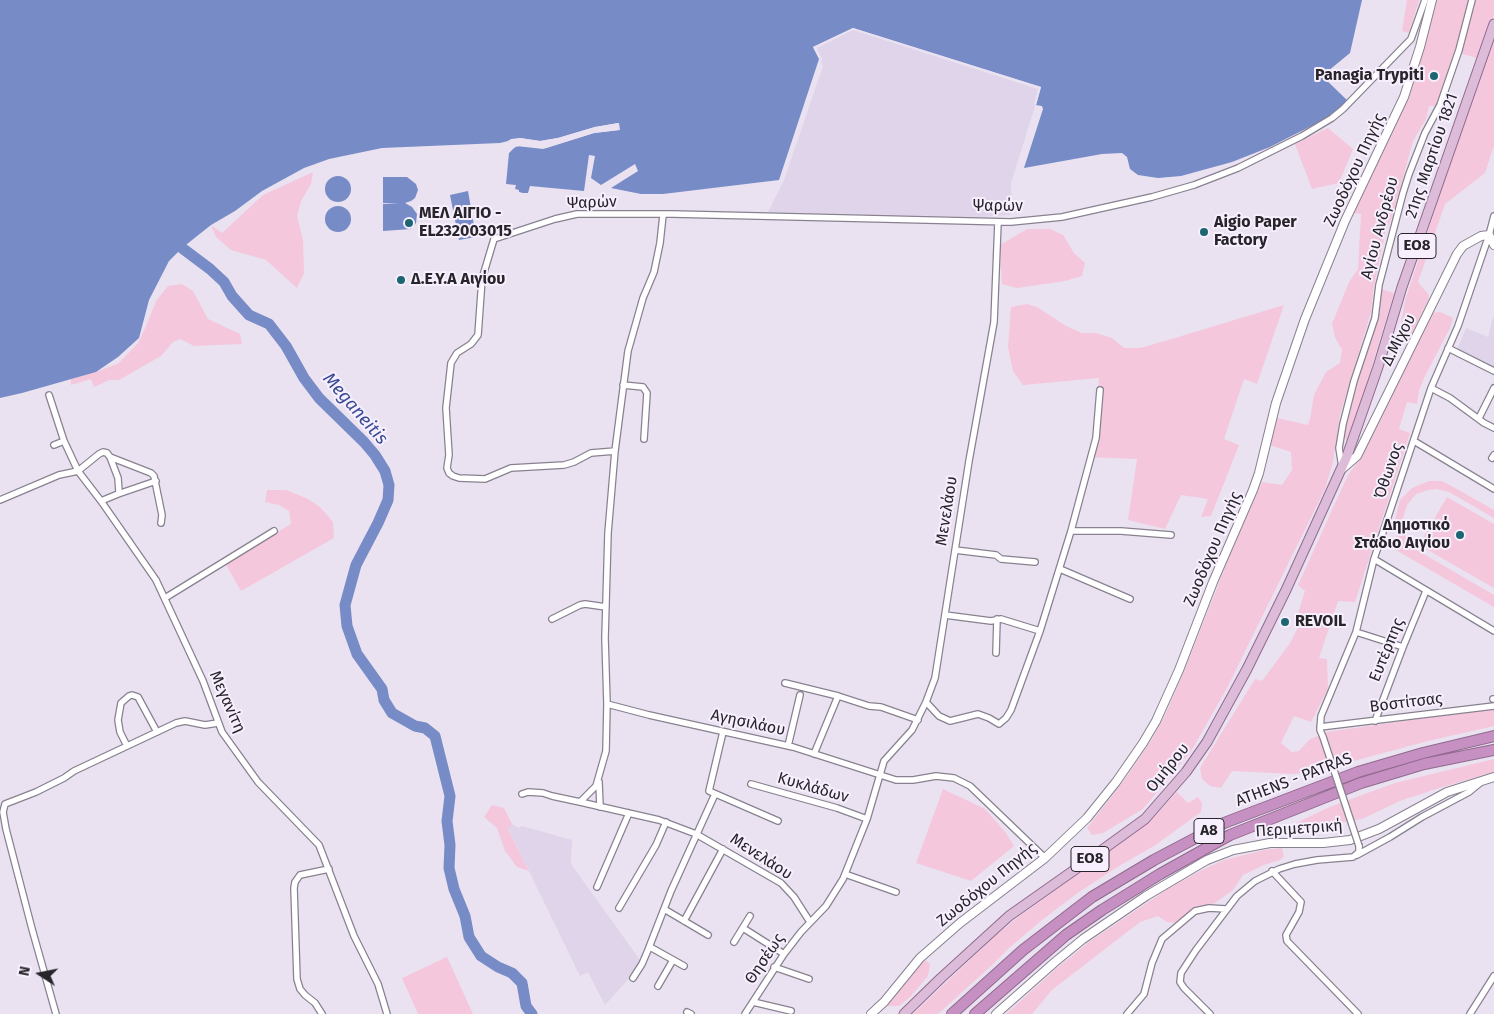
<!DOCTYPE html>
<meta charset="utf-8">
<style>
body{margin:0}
#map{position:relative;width:1494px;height:1014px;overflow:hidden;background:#eae2f1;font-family:"Fira Sans",sans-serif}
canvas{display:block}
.north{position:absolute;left:15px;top:949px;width:50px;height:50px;-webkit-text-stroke:4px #f7effe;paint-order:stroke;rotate:281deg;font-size:14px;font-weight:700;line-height:20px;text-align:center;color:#27242a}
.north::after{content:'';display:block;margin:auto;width:18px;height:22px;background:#27242a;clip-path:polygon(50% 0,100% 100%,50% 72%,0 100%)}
</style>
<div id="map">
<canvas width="1494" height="1014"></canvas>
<div class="north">N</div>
</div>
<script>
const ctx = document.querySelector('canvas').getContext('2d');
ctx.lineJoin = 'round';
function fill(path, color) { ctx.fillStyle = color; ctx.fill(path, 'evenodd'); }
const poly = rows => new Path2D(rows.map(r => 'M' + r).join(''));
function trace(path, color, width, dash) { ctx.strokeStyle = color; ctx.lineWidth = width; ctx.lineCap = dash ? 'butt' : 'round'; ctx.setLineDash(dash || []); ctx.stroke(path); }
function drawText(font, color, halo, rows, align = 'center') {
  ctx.font = font + ' "Fira Sans",sans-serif'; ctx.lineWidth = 4; ctx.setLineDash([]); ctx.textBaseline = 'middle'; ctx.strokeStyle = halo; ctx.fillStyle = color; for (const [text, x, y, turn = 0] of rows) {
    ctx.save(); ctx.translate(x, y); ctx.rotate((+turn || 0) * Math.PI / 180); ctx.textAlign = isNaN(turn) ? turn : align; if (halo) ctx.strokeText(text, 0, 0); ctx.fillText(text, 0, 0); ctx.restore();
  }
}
fill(poly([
 [853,28,1041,87,1011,183,1012,209,1010,215,980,217,768,212,784,180,823,66,813,47],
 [1493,317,1494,318,1494,369,1457,350,1466,328,1488,337],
 [512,824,519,828,522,826,572,840,571,864,640,960,633,974,605,1005,588,972,580,976,508,828]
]), '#dfd4e9');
fill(poly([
 [1407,0,1419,0,1409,33,1402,31],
 [1435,0,1494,0,1494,15,1477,58,1455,52,1436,106,1429,106,1426,119,1413,141,1393,214,1385,234,1374,286,1371,312,1340,415,1333,462,1325,489,1226,690,1191,751,1143,809,1103,833,1092,835,1087,828,1125,779,1152,739,1166,713,1185,669,1232,550,1262,482,1282,485,1292,470,1291,452,1270,445,1277,418,1308,425,1310,419,1314,395,1326,372,1340,363,1342,350,1335,337,1332,324,1349,282,1358,269,1361,214,1353,213,1415,78,1425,46],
 [1494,39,1494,145,1485,173,1445,204,1418,282,1428,294,1429,299,1409,339,1405,342,1402,340,1400,328,1405,301,1462,127],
 [1328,128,1353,149,1339,183,1312,189,1295,144],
 [313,172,311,184,301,201,297,216,303,240,304,273,297,288,266,260,231,250,216,237,211,225,222,233,263,195],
 [1027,229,1050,229,1063,235,1074,253,1085,263,1082,276,1065,281,1017,288,1002,284,1000,245],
 [182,284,193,291,208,319,240,334,242,344,194,346,180,339,173,342,161,356,119,380,109,380,94,387,91,379,71,385,71,379,96,372,119,363,138,343,147,324,156,301,168,286],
 [1381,289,1394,293,1361,402,1347,440,1345,439,1344,436],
 [1027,304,1037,307,1066,326,1082,333,1096,333,1112,338,1124,348,1140,348,1165,341,1284,305,1257,384,1244,379,1224,439,1239,445,1211,516,1201,517,1208,499,1181,495,1165,529,1128,520,1137,459,1089,457,1096,424,1099,378,1023,385,1013,371,1008,347,1011,307],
 [1440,312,1453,318,1450,328,1424,378,1419,391,1417,404,1407,402,1399,429,1410,433,1355,602,1338,601,1319,658,1327,659,1328,689,1311,722,1294,716,1281,743,1292,752,1299,751,1309,740,1327,732,1494,708,1494,726,1428,741,1313,772,1292,774,1232,771,1221,788,1210,786,1202,779,1200,768,1255,679,1262,681,1290,643,1301,622,1296,620,1305,591,1298,585,1348,475,1361,458,1375,424,1431,313],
 [1429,481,1442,481,1448,484,1494,510,1494,518,1449,492,1437,489,1428,490,1416,494,1407,505,1402,521,1406,538,1415,549,1494,595,1494,607,1394,549,1399,540,1395,529,1395,520,1400,500,1412,488],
 [267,490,286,490,308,499,320,507,333,522,334,538,241,591,225,563,291,524,289,511,279,505,265,502],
 [1447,497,1494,524,1494,588,1419,545],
 [1494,759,1494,772,1436,789,1400,801,1362,819,1295,830,1290,830,1288,829,1304,819,1332,806,1395,783],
 [943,789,985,809,1006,833,1014,846,971,881,916,863],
 [1177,792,1188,803,1198,797,1202,803,1201,812,1154,846,1119,866,1079,892,1042,920,1009,948,991,966,938,1014,913,1014,994,937,1017,918,1135,833,1155,816],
 [492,805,504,808,512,824,508,829,529,871,517,867,505,851,497,828,484,817],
 [1282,848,1284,857,1280,860,1264,865,1243,875,1233,890,1215,903,1200,907,1175,923,1167,922,1158,916,1140,922,1052,990,1032,1014,1006,1014,1057,968,1089,942,1169,888,1200,871,1224,860,1264,850],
 [447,957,473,1014,418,1014,402,978],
 [925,960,930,964,928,976,910,997,899,1006,888,1006,889,1002,915,968]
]), '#f4c7dc');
fill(poly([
 [0,0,1362,0,1350,53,1322,76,1347,100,1344,104,1327,118,1270,147,1232,162,1181,176,1158,178,1138,175,1130,169,1127,157,1122,153,1102,154,1024,168,1043,109,1042,106,1036,105,1041,87,853,28,813,47,819,59,779,180,663,194,641,194,611,188,638,171,635,164,601,185,591,178,595,156,589,155,584,191,530,186,528,193,523,193,519,192,519,190,515,189,516,185,506,184,509,153,515,147,520,146,546,148,594,133,619,130,618,123,595,127,558,138,540,141,520,138,500,143,382,148,329,159,304,168,262,191,235,211,211,225,182,248,169,261,149,300,139,338,118,357,96,372,22,393,0,398],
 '325 189a13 13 0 1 1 26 0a13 13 0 1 1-26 0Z',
 [383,177,407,177,416,184,418,190,415,198,411,201,405,203,412,207,417,214,416,223,411,229,383,231,383,204,399,204,383,203],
 [468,191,476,237,459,240,450,195],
 '325 219a13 13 0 1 1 26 0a13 13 0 1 1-26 0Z'
]), '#778bc6');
fill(poly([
 [853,28,1041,87,1036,105,1034,104,1038,89,853,30,817,48,822,59,821,62,813,47],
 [619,123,620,130,594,133,543,149,517,146,512,149,509,153,510,147,516,144,543,146,569,140,594,130,617,127,617,126,595,129,558,140,540,143,520,141,507,144,508,141,511,139,520,138,540,141,558,138,595,127]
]), '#eae2f1');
trace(poly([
 [182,248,210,269,224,282,232,296,249,315,269,324,286,346,304,378,319,398,364,442,375,455,385,471,389,485,388,500,378,523,356,565,345,605,347,626,357,654,382,689,384,700,392,713,415,726,425,728,435,736,450,796,447,821,450,845,449,868,454,889,465,916,469,937,481,956,498,967,512,973,522,983,526,1006,532,1014]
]), '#778bc6', 11);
const street = poly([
 [663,215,660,243,654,272,643,298,628,351,615,451,608,533,605,638,607,704,606,751,596,786,580,802,659,820,696,834,781,883,794,897,810,922],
 [1448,348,1494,371],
 [623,385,643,387,647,393,644,439],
 [1431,388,1450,398,1484,423,1494,428],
 [49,395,64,441,78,471,101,501,156,580,203,681,222,732,258,782,319,845,354,936,378,984,387,1014],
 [1479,418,1494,388],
 [1414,441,1494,489],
 [54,445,64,441],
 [615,451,591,453,574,462,564,465,511,468,485,479,459,478,453,476,449,473,447,468,449,455,446,408,451,363,457,353,471,344,478,335,482,279,494,239,555,219,577,214,673,214,1011,222,1062,217,1152,197,1194,185,1238,168,1302,136,1332,118,1343,109,1411,39,1425,0],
 [110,457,151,473,154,476,162,515,161,523],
 [1492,458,1494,455],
 [1342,467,1339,448,1343,424,1354,381,1375,318,1379,285,1403,193,1409,174,1425,133,1440,105,1459,50,1472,0],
 [118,494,156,481],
 [0,500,59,475,78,471,99,454,103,452,107,453,110,457,118,478,119,492,118,494,101,501],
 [1071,531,1096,438,1100,390],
 [955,550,996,555,1001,559,1035,562],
 [1374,559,1494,631],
 [1060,569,1130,599],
 [165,598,274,531],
 [945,615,991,621,1001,619,1040,631],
 [552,619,580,605,585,604,606,607],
 [1356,632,1403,647],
 [996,653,997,619],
 [785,683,838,696],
 [1493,699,1494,699],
 [926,702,939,716,950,721,978,714,989,718,999,724,1006,718,1011,710,1040,631,1071,531,1121,531,1171,535],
 [607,704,649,715,793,747,896,780,913,780,936,776,954,778,970,786,1045,858],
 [1375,721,1403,647,1426,591],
 [1320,727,1494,706],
 [723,732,709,791,778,821],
 [1323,737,1320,730,1321,716,1356,632,1374,559,1431,388,1458,326,1489,235,1494,216],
 [127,746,120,732,118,720,121,703,129,696,132,695,138,697,157,732],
 [788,746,800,695],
 [814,754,838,696,869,706,881,707,918,720],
 [599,782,600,807],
 [751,784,837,808,867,819],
 [522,794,528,792,543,793,552,796,580,802],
 [1357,855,1390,837,1422,817,1469,792,1480,783],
 [1272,871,1301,902,1299,912,1286,935,1287,941,1358,1014],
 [845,874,896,892],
 [597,887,629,813],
 [619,908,656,845,666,822],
 [664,909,708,935],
 [684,921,723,849],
 [743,928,784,954],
 [734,942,750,916],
 [650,947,684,966],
 [774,967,809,979],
 [633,978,642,964,648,950,671,891,715,794],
 [658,986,673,960],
 [753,1002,791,1011],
 [687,1012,691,1014],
 [56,1014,32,929,6,829,3,812,5,804,36,792,64,778,74,771,176,723,185,721,205,725,218,723],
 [322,1014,315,1003,305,995,300,989,297,979,294,888,295,882,300,875,329,869],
 [745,1014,784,954,801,932,826,906,843,879,867,819,884,761,912,730,926,702,935,678,969,461,994,322,998,222],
 [1127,1014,1144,994,1152,963,1162,939,1195,911,1209,908,1226,909],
 [1210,1014,1184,988,1180,982,1181,973,1196,950,1237,896,1255,881,1279,869,1295,864,1317,860,1353,857,1359,852,1359,846],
 [1470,1014,1494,976]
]);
const secondary = poly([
 [1489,235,1494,245],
 [1342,469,1357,456,1457,254,1463,246,1481,236,1489,235],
 [871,1014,884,1002,920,958,960,923,1045,858,1087,818,1116,782,1143,743,1156,721,1179,670,1213,582,1253,490,1259,473,1276,403,1305,319,1345,221,1404,97,1420,47,1432,0],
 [996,1014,1055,962,1083,939,1146,896,1207,860,1233,850,1270,843,1323,843,1350,840,1379,829,1447,792,1494,777]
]);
const primary = poly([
 [904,1014,941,978,1009,916,1080,866,1145,819,1186,772,1207,742,1247,669,1286,590,1347,456,1378,367,1402,287,1494,24]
]);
const highway = poly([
 [952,1014,1023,950,1092,897,1154,860,1224,823,1358,772,1423,753,1494,736],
 [975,1014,1066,935,1102,910,1160,874,1230,835,1361,783,1424,764,1494,750]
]);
trace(street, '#88818f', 8);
trace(secondary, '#88818f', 10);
trace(primary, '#8f6a8d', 11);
trace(highway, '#8f6a8d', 12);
trace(street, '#fff', 5.5);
trace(secondary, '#fff', 8);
trace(primary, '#ddbcda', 9);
trace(highway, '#c790c2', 10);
const streetBridge = poly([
 [1323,737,1359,846]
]);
trace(streetBridge, '#88818f', 8, []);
trace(streetBridge, '#fff', 5.5);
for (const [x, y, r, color] of [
 [1434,76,5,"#1b6671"],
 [409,223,5,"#1b6671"],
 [1204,232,5,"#1b6671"],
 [401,280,5,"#1b6671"],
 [1460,535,5,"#1b6671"],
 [1285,622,5,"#1b6671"]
]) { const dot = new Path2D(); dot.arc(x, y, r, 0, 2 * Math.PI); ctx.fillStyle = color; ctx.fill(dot); trace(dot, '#f7effe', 2); }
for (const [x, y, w] of [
 [1417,246,38],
 [1209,831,30],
 [1090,859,38]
]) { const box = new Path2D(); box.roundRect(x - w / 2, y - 12.5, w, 25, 4); ctx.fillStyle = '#f7effe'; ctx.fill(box); trace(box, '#27242a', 1); }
drawText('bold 15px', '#27242a', null, [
 ["ΕΟ8",1417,246],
 ["Α8",1209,831],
 ["ΕΟ8",1090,859]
]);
drawText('bold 16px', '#27242a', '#f7effe', [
 ["Panagia Trypiti",1424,76,"right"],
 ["ΜΕΛ ΑΙΓΙΟ -",419,214],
 ["EL232003015",419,232],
 ["Aigio Paper",1214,223],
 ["Factory",1214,241],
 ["Δ.Ε.Υ.Α Αιγίου",411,280],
 ["Δημοτικό",1450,526,"right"],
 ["Στάδιο Αιγίου",1450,544,"right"],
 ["REVOIL",1295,622]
], 'left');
drawText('16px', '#27242a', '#f7effe', [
 ["21ης Μαρτίου 1821",1432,156,-71],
 ["Ζωοδόχου Πηγής",1355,170,-65],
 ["Ψαρών",592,203,-2],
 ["Ψαρών",998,207],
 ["Αγίου Ανδρέου",1380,228,-75],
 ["Δ.Μίχου",1399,340,-63],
 ["Όθωνος",1389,471,-71],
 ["Μενελάου",947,511,-81],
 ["Ζωοδόχου Πηγής",1213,549,-67],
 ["Ευτέρπης",1387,650,-68],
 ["Μεγανίτη",227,702,66],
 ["Βοστίτσας",1406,703,-7],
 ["Αγησιλάου",748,723,12],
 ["Ομήρου",1168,768,-51],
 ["ATHENS - PATRAS",1294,780,-21],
 ["Κυκλάδων",813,788,16],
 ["Περιμετρική",1299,829,-4],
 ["Μενελάου",761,857,33],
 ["Ζωοδόχου Πηγής",987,885,-39],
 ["Θησέως",765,959,-56]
]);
drawText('italic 18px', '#374b94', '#f7effe', [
 ["Meganeitis",355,409,49]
]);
</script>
